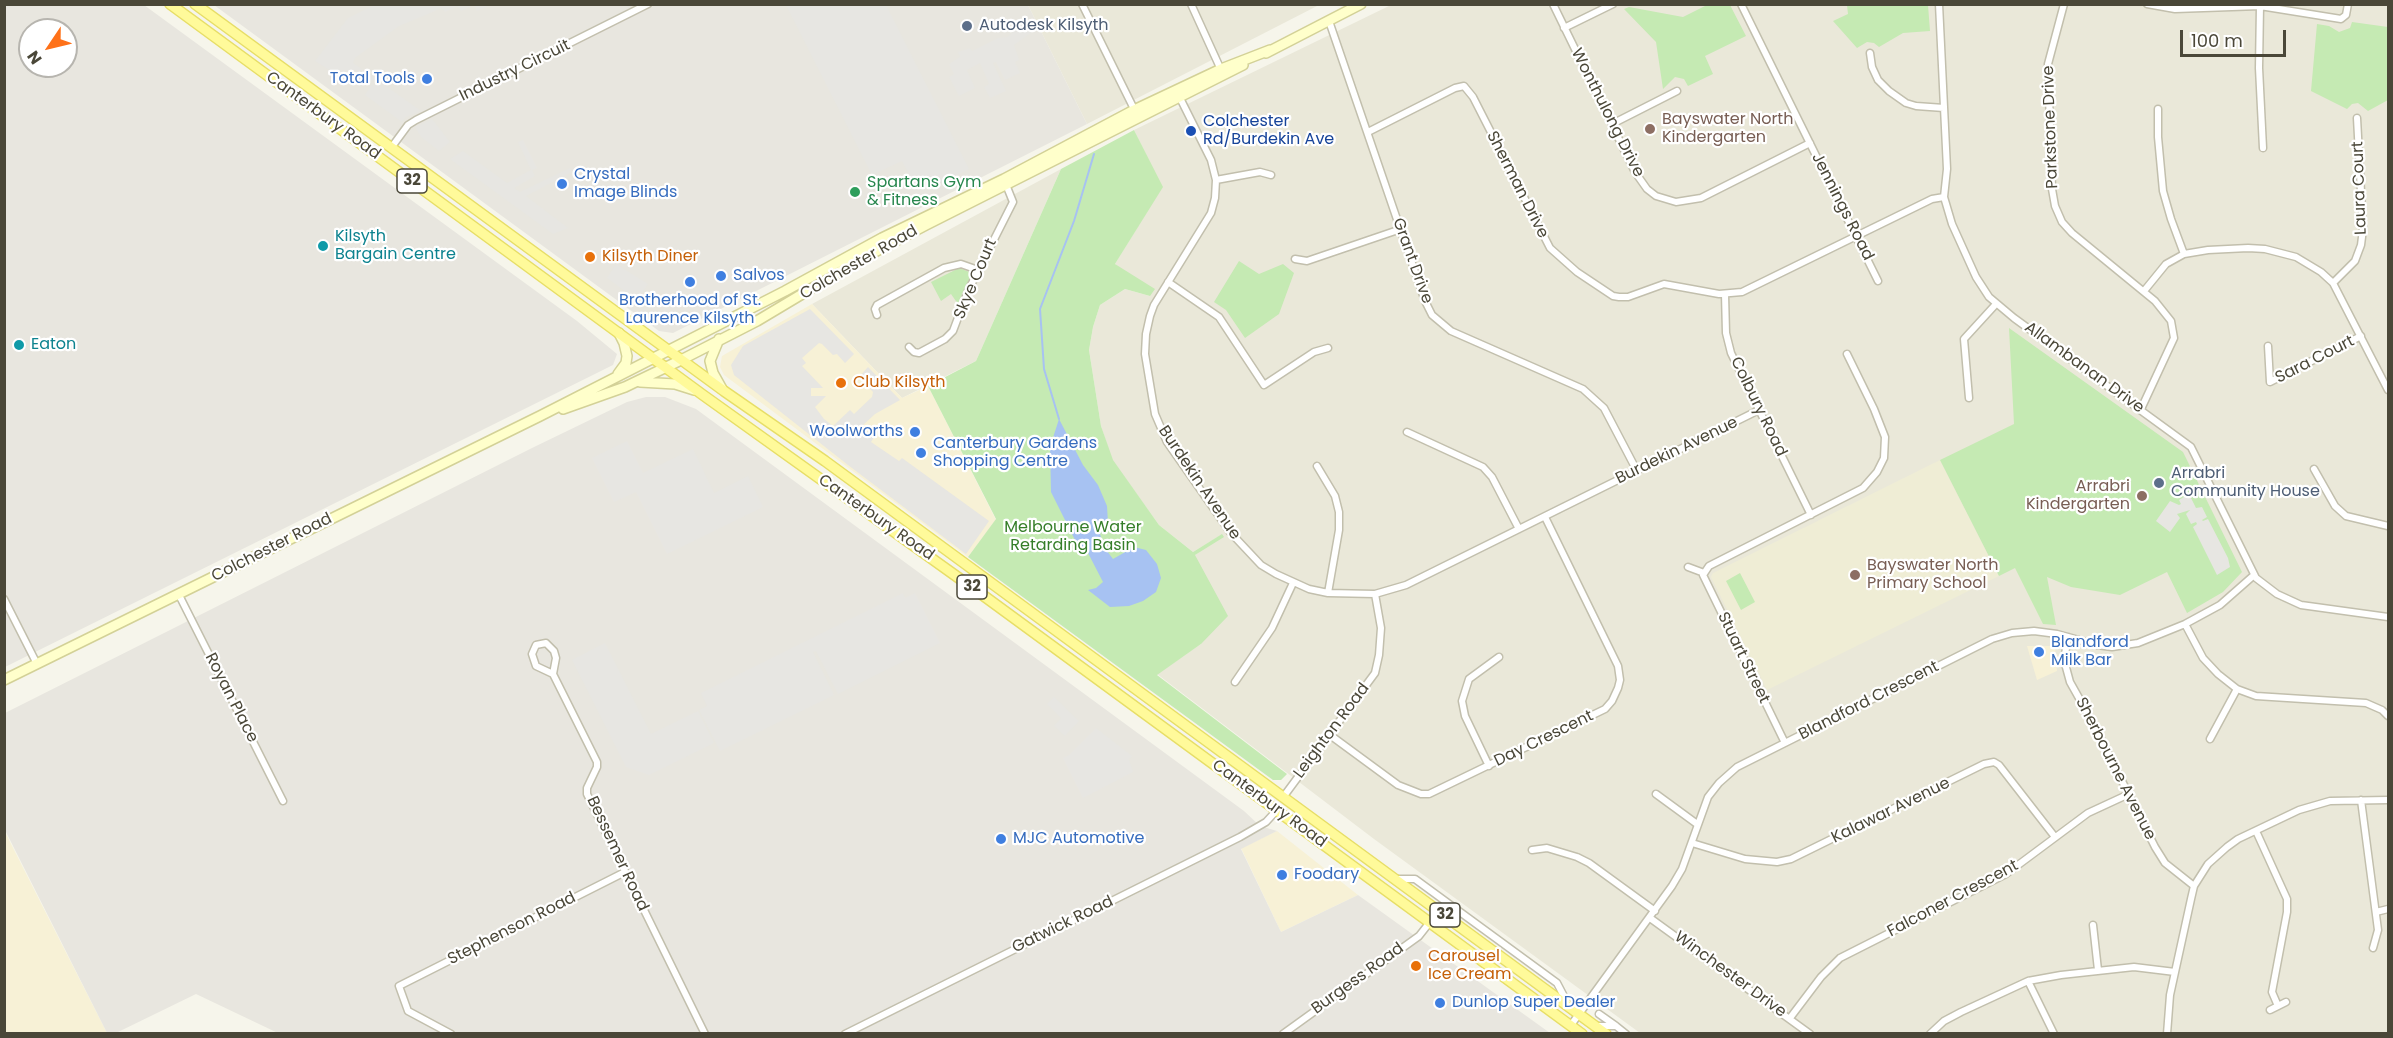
<!DOCTYPE html>
<style>
body{margin:0}
#map{position:relative;width:2393px;height:1038px;overflow:hidden;background:#f6f5eb;font-family:Poppins,sans-serif}
canvas{display:block}
.frame{position:absolute;inset:0;border:6px solid #4a4738;pointer-events:none}
.north{position:absolute;left:18px;top:18px;width:60px;height:60px;box-sizing:border-box;background:#fff;border:2px solid #b7b5af;border-radius:50%;rotate:235deg;font-size:16px;font-weight:700;line-height:24px;text-align:center;color:#4a4738}
.north::after{content:'';display:block;margin:auto;width:21px;height:27px;background:#fe7119;clip-path:polygon(50% 0,100% 100%,50% 72%,0 100%)}
.scale{position:absolute;left:2180px;top:30px;width:106px;height:27px;box-sizing:border-box;border:3px solid #4a4738;border-top:0;padding-left:8px;font-size:18px;line-height:21px;white-space:nowrap;color:#4a4738;-webkit-text-stroke:4px #fff;paint-order:stroke}
</style>
<div id="map">
<canvas width="2393" height="1038"></canvas>
<div class="frame"></div>
<div class="north">N</div>
<div class="scale">100 m</div>
</div>
<script>
const ctx = document.querySelector('canvas').getContext('2d');
ctx.lineJoin = 'round';
function fill(path, color) { ctx.fillStyle = color; ctx.fill(path, 'evenodd'); }
const poly = rows => new Path2D(rows.map(r => 'M' + r).join(''));
function trace(path, color, width, dash) { ctx.strokeStyle = color; ctx.lineWidth = width; ctx.lineCap = dash ? 'butt' : 'round'; ctx.setLineDash(dash || []); ctx.stroke(path); }
function drawText(font, color, halo, rows, align = 'center') {
  ctx.font = font + ' Poppins,sans-serif'; ctx.lineWidth = 4.5; ctx.setLineDash([]); ctx.textBaseline = 'middle'; ctx.strokeStyle = halo; ctx.fillStyle = color; for (const [text, x, y, turn = 0] of rows) {
    ctx.save(); ctx.translate(x, y); ctx.rotate((+turn || 0) * Math.PI / 180); ctx.textAlign = isNaN(turn) ? turn : align; if (halo) ctx.strokeText(text, 0, 0); ctx.fillText(text, 0, 0); ctx.restore();
  }
}
fill(poly([
 [1028,5,1319,5,1087,124],
 [1391,5,2388,5,2388,1033,1640,1033,1374,839,1157,674,1201,644,1195,555,1221,535,1193,552,1159,525,1112,460,1101,426,1089,350,1093,327,1100,305,1125,289,1150,296,1115,264,1162,187,1134,130],
 [1061,169,976,361,902,398,812,304]
]), '#eae8d9');
fill(poly([
 [812,304,902,398,928,386,996,520,968,557,724,375,720,367,722,356],
 [2027,646,2055,646,2057,671,2037,680],
 [4,830,51,923,107,1033,5,1033],
 [1277,831,1358,895,1281,932,1241,848]
]), '#f7f1d6');
fill(poly([
 [5,5,144,5,577,321,617,354,613,365,5,667],
 [30,30,66,30,66,66,30,66],
 [214,5,1028,5,1087,124,673,333,659,331],
 [646,397,665,397,696,409,1244,811,1260,826,1277,831,1241,849,1281,932,1358,895,1550,1033,280,1034,196,994,116,1033,107,1033,5,830,5,713,532,448,627,402]
]), '#e8e6df');
fill(poly([
 [1940,460,1999,576,1767,690,1711,577,1713,573]
]), '#efedd5');
fill(poly([
 [1709,4,1730,5,1746,36,1705,56,1713,74,1688,86,1684,79,1675,77,1663,89,1656,42,1624,9,1629,7,1683,17],
 [1847,5,1928,5,1930,31,1903,33,1879,47,1874,43,1867,42,1857,48,1833,21,1848,14],
 [2352,22,2388,27,2388,100,2368,111,2358,103,2352,104,2347,109,2311,91,2317,24,2329,26,2339,32,2350,28],
 [1134,130,1163,187,1115,264,1155,289,1150,296,1125,289,1100,305,1093,327,1089,350,1101,426,1113,460,1159,525,1193,552,1222,534,1224,537,1195,555,1228,616,1201,644,1157,675,1287,774,1281,780,1273,780,968,557,996,519,928,386,976,361,1061,169],
 [1239,261,1259,274,1283,264,1294,273,1279,314,1245,338,1226,310,1214,302],
 [959,268,972,273,958,304,951,294,941,301,931,282],
 [2009,328,2183,452,2242,572,2223,592,2187,613,2167,572,2120,595,2071,587,2047,577,2056,625,2043,624,2015,568,1999,576,1940,460,2014,424],
 [1740,573,1755,602,1741,610,1726,581]
]), '#c5eab3');
fill(poly([
 [374,5,490,4,490,5,477,11,474,5,461,11,457,6,445,12,442,8,399,26,355,58,353,63,378,80,354,85,315,61,348,18],
 [786,5,886,5,969,169,943,182,917,190,902,161,872,175],
 [1025,19,1033,28,1032,32,1014,45,1019,60,1015,62,1020,73,1005,80,996,62,993,63,1006,91,990,98,984,87,989,84,980,63,967,70,975,88,959,96,949,77,954,74,949,64,960,57,958,52,970,48,972,51,998,38,1008,37],
 [379,81,421,111,406,117,402,122,365,95,372,84,375,86],
 [432,119,450,142,439,151,421,137,415,127],
 [523,140,537,168,532,170,535,176,514,188,520,192,570,168,572,172,526,196,568,228,553,234,450,159,463,151,507,183,531,170,518,142],
 [616,264,648,284,637,300,607,278],
 [810,309,854,354,845,363,837,354,833,355,822,344,819,343,802,358,806,363,802,366,823,388,811,388,811,396,826,396,815,407,824,419,833,426,850,410,854,414,872,397,873,392,859,377,868,367,900,400,875,414,861,427,874,437,871,442,899,461,902,458,989,521,966,554,848,465,734,375,731,365,743,346],
 [627,441,643,473,693,449,714,493,748,476,763,507,667,554,636,492,614,502,592,458],
 [2189,494,2196,508,2202,507,2207,517,2202,520,2203,521,2208,519,2228,558,2230,567,2217,575,2193,527,2197,524,2196,522,2191,524,2186,514,2190,510,2177,514,2180,518,2170,532,2156,521,2170,501,2179,505,2181,504,2179,500],
 [903,593,905,598,915,593,940,643,838,694,816,651,813,652,834,695,720,751,699,710,707,706,701,693],
 [605,643,651,734,698,711,714,743,649,775,626,767,572,660],
 [1054,697,1079,721,1065,736,1054,726,1061,718,1047,704],
 [1096,728,1132,756,1129,760,1133,772,1083,798,1063,758,1069,755]
]), '#e7e6e2');
fill(poly([
 [1059,419,1083,465,1098,485,1107,506,1108,523,1100,534,1104,547,1113,559,1134,547,1146,550,1157,564,1161,578,1156,592,1143,601,1129,606,1110,607,1088,590,1096,588,1103,582,1087,551,1075,540,1051,492,1050,447]
]), '#a7c2f2');
trace(poly([
 [1059,419,1044,369,1040,309,1074,221,1094,154]
]), '#a7c2f2', 2);
const minor = poly([
 [1082,4,1135,111],
 [1191,4,1222,72],
 [1553,4,1635,172,1647,189,1656,196,1676,202,1701,198,1810,143],
 [1741,4,1878,281],
 [1939,4,1947,169,1944,197,1952,224,1976,277,1989,297,2014,318,2191,447,2256,578,2277,594,2301,605,2388,617],
 [2064,4,2048,64,2052,189,2055,206,2062,222,2072,233,2155,301,2171,321,2174,338,2141,409],
 [2147,4,2175,9,2260,6,2341,19,2346,15,2348,4],
 [2260,6,2259,68,2263,148],
 [1329,21,1425,301,1432,315,1451,331,1583,389,1604,408,1637,471],
 [1564,28,1613,4],
 [1870,53,1872,67,1878,80,1889,91,1906,103,1916,106,1944,108],
 [1178,94,1211,160,1216,180,1215,198,1211,213,1154,305,1150,316,1146,334,1145,354,1155,414,1167,442,1230,532,1261,565,1276,574,1309,589,1328,593,1375,594,1406,585,1759,410],
 [2158,109,2158,137,2163,191,2171,219,2184,254],
 [1612,124,1677,91],
 [1368,132,1455,88,1464,86,1473,97,1550,248,1577,272,1613,296,1619,297,1628,297,1664,284,1719,294,1742,292,1932,199,1944,197],
 [391,148,408,125,416,120,648,4],
 [1216,180,1260,172,1271,175],
 [1295,259,1307,261,1401,229],
 [1168,282,1219,317,1264,385,1314,352,1328,348],
 [2333,283,2355,261,2361,245,2363,229,2357,118],
 [2144,291,2166,264,2184,254,2208,250,2248,248,2265,249,2296,257,2321,272,2333,283,2388,390],
 [1725,294,1726,333,1731,353,1811,515],
 [877,315,875,309,877,305,944,268,961,264,978,270],
 [2268,346,2270,382,2361,336],
 [909,347,914,352,919,353,945,339,953,331,968,291,1013,202,1005,182],
 [1969,398,1964,339,1996,304],
 [1407,432,1483,467,1492,477,1519,529],
 [1317,466,1335,496,1339,512,1339,530,1328,593],
 [2314,469,2335,506,2346,516,2388,526],
 [1688,567,1704,573],
 [179,595,283,801],
 [4,599,37,664],
 [2185,624,2203,658,2218,674,2237,689,2256,696,2366,703,2382,710,2388,716],
 [2068,637,2064,660,2070,682,2093,723,2155,847,2165,863,2194,886],
 [553,674,536,666,532,654,536,645,546,643,554,651,556,658,553,674,597,762,597,767,587,788,587,794,705,1034],
 [1235,682,1272,628,1293,583],
 [1330,735,1398,785,1421,794,1429,794,1605,709,1612,701,1618,688,1620,680,1618,666,1545,517],
 [2210,739,2237,689],
 [1785,743,1703,575,1709,566,1863,488,1877,472,1884,458,1885,437,1874,409,1847,354],
 [1489,766,1465,716,1462,701,1469,679,1499,657],
 [1656,794,1697,824],
 [1284,796,1375,673,1379,655,1381,628,1375,594],
 [2361,800,2378,930,2373,948],
 [2256,831,2287,899,2287,912,2272,992,2278,1006],
 [1692,843,1745,859,1777,862,1791,859,1984,764,1994,762,1999,765,2055,837],
 [1532,850,1547,848,1577,857,1589,863,1655,911],
 [1397,879,1415,879,1557,983,1568,1004],
 [2376,912,2388,909],
 [1650,918,1810,1034],
 [2093,925,2098,970],
 [2028,981,2054,1034],
 [2270,1010,2286,1002],
 [1599,1014,1616,1026],
 [1790,1018,1821,977,1840,958,2006,874,2088,813,2129,794],
 [1571,1025,1672,886,1682,869,1708,797,1719,783,1737,767,1992,639,2012,633,2034,631,2057,634,2097,645,2112,647,2138,643,2185,624,2220,605,2253,576],
 [1597,1026,1616,1026,1626,1034],
 [451,1034,408,1011,399,986,625,872],
 [845,1034,1240,837,1266,822,1277,810],
 [1283,1034,1419,936,1430,922],
 [1930,1034,1944,1021,1961,1012,2028,981,2061,975,2134,967,2175,972],
 [2167,1034,2170,995,2191,899,2194,886,2208,864,2227,847,2238,839,2299,810,2330,801,2388,800]
]);
const secondary = poly([
 [1266,53,1361,4],
 [719,339,710,361,713,373,722,389],
 [618,374,626,363,627,356,624,343,619,333],
 [640,382,675,384,694,390],
 [563,409,625,387,681,360,757,321,854,263,926,225,1243,65],
 [4,680,540,416,785,291,882,238,1004,179,1134,110,1221,69,1270,50]
]);
const primary = poly([
 [170,4,703,395,984,596,1582,1034],
 [195,4,724,391,825,461,1606,1034]
]);
trace(minor, '#c2bfad', 9);
trace(secondary, '#d3d197', 12);
trace(primary, '#e7de67', 12);
trace(minor, '#fff', 6);
trace(secondary, '#ffffcb', 9);
trace(primary, '#fffa9a', 9);
for (const [x, y, r, color] of [
 [967,26,6,"#5c6f8a"],
 [427,79,6,"#3f7fe0"],
 [1650,129,6,"#8d6e63"],
 [1191,131,6,"#1a4fb4"],
 [562,184,6,"#3f7fe0"],
 [855,192,6,"#2e9e5b"],
 [323,246,6,"#0f9aa8"],
 [590,257,6,"#e8710a"],
 [721,276,6,"#3f7fe0"],
 [690,282,6,"#3f7fe0"],
 [19,345,6,"#0f9aa8"],
 [841,383,6,"#e8710a"],
 [915,432,6,"#3f7fe0"],
 [921,453,6,"#3f7fe0"],
 [2159,483,6,"#5c6f8a"],
 [2142,496,6,"#8d6e63"],
 [1855,575,6,"#8d6e63"],
 [2039,652,6,"#3f7fe0"],
 [1001,839,6,"#3f7fe0"],
 [1282,875,6,"#3f7fe0"],
 [1416,966,6,"#e8710a"],
 [1440,1003,6,"#3f7fe0"]
]) { const dot = new Path2D(); dot.arc(x, y, r, 0, 2 * Math.PI); ctx.fillStyle = color; ctx.fill(dot); trace(dot, '#fff', 2); }
for (const [x, y, w] of [
 [412,181,30],
 [972,587,30],
 [1445,915,30]
]) { const box = new Path2D(); box.roundRect(x - w / 2, y - 12, w, 24, 4.5); ctx.fillStyle = '#fff'; ctx.fill(box); trace(box, '#4a4738', 1.5); }
drawText('bold 15px', '#4a4738', null, [
 ["32",412,181],
 ["32",972,587],
 ["32",1445,915]
]);
drawText('16px', '#4e5e75', '#fff', [
 ["Autodesk Kilsyth",979,26],
 ["Arrabri",2171,474],
 ["Community House",2171,492]
], 'left');
drawText('16px', '#4a4738', '#fff', [
 ["Industry Circuit",515,71,-26],
 ["Wonthulong Drive",1607,113,63],
 ["Canterbury Road",323,116,36],
 ["Parkstone Drive",2051,127,-92],
 ["Sherman Drive",1517,185,63],
 ["Laura Court",2360,188,-92],
 ["Jennings Road",1842,207,63],
 ["Grant Drive",1412,261,70],
 ["Colchester Road",859,263,-30],
 ["Skye Court",976,279,-67],
 ["Sara Court",2315,360,-27],
 ["Allambanan Drive",2084,368,36],
 ["Colbury Road",1758,407,64],
 ["Burdekin Avenue",1677,451,-26],
 ["Burdekin Avenue",1199,483,56],
 ["Canterbury Road",876,518,35],
 ["Colchester Road",272,548,-27],
 ["Stuart Street",1743,658,64],
 ["Royan Place",231,698,63],
 ["Blandford Crescent",1869,701,-27],
 ["Leighton Road",1332,731,-53],
 ["Day Crescent",1544,739,-26],
 ["Sherbourne Avenue",2115,769,63],
 ["Canterbury Road",1269,804,36],
 ["Kalawar Avenue",1891,811,-26],
 ["Bessemer Road",617,854,65],
 ["Falconer Crescent",1953,899,-28],
 ["Gatwick Road",1063,925,-26],
 ["Stephenson Road",512,929,-27],
 ["Winchester Drive",1730,975,36],
 ["Burgess Road",1358,979,-36]
]);
drawText('16px', '#366cbe', '#fff', [
 ["Total Tools",415,79,"right"],
 ["Crystal",574,175],
 ["Image Blinds",574,193],
 ["Salvos",733,276],
 ["Brotherhood of St.",690,301,"center"],
 ["Laurence Kilsyth",690,319,"center"],
 ["Woolworths",903,432,"right"],
 ["Canterbury Gardens",933,444],
 ["Shopping Centre",933,462],
 ["Blandford",2051,643],
 ["Milk Bar",2051,661],
 ["MJC Automotive",1013,839],
 ["Foodary",1294,875],
 ["Dunlop Super Dealer",1452,1003]
], 'left');
drawText('16px', '#785e54', '#fff', [
 ["Bayswater North",1662,120],
 ["Kindergarten",1662,138],
 ["Arrabri",2130,487,"right"],
 ["Kindergarten",2130,505,"right"],
 ["Bayswater North",1867,566],
 ["Primary School",1867,584]
], 'left');
drawText('16px', '#164399', '#fff', [
 ["Colchester",1203,122],
 ["Rd/Burdekin Ave",1203,140]
], 'left');
drawText('16px', '#27864d', '#fff', [
 ["Spartans Gym",867,183],
 ["& Fitness",867,201]
], 'left');
drawText('16px', '#0d838f', '#fff', [
 ["Kilsyth",335,237],
 ["Bargain Centre",335,255],
 ["Eaton",31,345]
], 'left');
drawText('16px', '#c56008', '#fff', [
 ["Kilsyth Diner",602,257],
 ["Club Kilsyth",853,383],
 ["Carousel",1428,957],
 ["Ice Cream",1428,975]
], 'left');
drawText('16px', '#357e29', '#fff', [
 ["Melbourne Water",1073,528],
 ["Retarding Basin",1073,546]
]);
</script>
